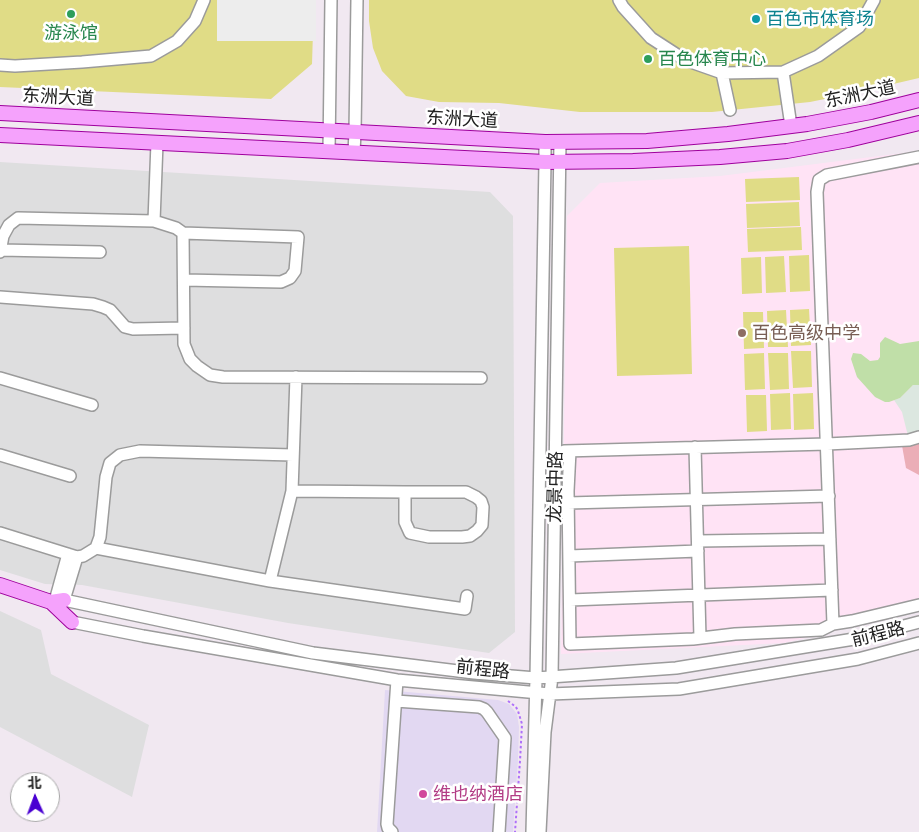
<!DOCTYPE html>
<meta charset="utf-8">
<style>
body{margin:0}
#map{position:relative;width:919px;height:832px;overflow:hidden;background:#f1e8f1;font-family:Commissioner,"Noto Sans SC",sans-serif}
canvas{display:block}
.north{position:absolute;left:10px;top:772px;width:50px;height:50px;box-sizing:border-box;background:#fff;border:1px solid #a6a6a6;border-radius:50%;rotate:358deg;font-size:14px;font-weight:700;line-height:20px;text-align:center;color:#212121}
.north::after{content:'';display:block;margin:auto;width:18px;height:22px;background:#4900d2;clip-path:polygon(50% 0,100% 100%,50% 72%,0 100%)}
</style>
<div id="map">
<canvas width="919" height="832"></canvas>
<div class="north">北</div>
</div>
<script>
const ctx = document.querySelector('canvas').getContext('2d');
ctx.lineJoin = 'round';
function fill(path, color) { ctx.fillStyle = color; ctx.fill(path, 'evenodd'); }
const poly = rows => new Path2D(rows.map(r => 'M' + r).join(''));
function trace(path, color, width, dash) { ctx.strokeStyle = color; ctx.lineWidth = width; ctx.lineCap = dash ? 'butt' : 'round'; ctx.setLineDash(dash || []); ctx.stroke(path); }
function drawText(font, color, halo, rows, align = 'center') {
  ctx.font = font + ' Commissioner,"Noto Sans SC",sans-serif'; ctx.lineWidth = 5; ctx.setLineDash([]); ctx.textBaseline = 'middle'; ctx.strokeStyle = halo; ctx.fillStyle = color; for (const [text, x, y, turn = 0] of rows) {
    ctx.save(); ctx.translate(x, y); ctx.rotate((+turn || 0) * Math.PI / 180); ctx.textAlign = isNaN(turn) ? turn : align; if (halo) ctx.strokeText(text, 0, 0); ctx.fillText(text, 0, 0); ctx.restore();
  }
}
fill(poly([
 [0,162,490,192,513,216,515,632,489,653,288,623,82,585,45,584,0,570],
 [0,611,41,630,51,674,149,725,132,797,0,727]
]), '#dededf');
fill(poly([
 [385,690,498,700,509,704,517,714,519,727,518,760,513,832,377,832]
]), '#e2d8f2');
fill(poly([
 [919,151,919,611,784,643,561,654,567,216,600,183,720,176]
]), '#ffe3f5');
fill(poly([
 [919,437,919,475,906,468,901,440]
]), '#ebaeb7');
fill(poly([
 [0,0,314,0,312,64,271,99,0,87],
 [369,0,919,0,919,78,859,92,810,102,712,112,580,112,499,103,439,102,406,96,382,71,373,48,369,21],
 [799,177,800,200,746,202,745,179],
 [799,202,800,226,747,228,746,204],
 [801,227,802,250,748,252,747,229],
 [689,246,692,374,617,376,614,248],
 [809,255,810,291,790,292,789,256],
 [784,256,786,292,766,293,765,257],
 [761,257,762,293,742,294,741,258],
 [809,309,811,345,791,346,790,310],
 [786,310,788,347,768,347,767,311],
 [743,312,763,312,764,348,744,349],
 [791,351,811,351,812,387,793,388],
 [764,353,765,389,745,390,744,354],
 [768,353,788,353,789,389,770,390],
 [790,393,791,429,771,430,770,394],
 [813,393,814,429,794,430,793,394],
 [746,395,766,395,767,431,747,432]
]), '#e0dc86');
fill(poly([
 [217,0,316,0,316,41,217,41]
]), '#ededed');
fill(poly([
 [917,384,919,385,919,437,909,440,902,412,894,400,900,398,913,385]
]), '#dce7e0');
fill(poly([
 [885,337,900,344,919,341,919,385,913,385,900,398,889,402,885,402,875,397,857,377,851,359,853,353,861,354,870,361,878,360,880,357,880,343]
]), '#c0dfa8');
const minor = poly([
 [619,0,623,7,651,38,685,60,722,73,783,72,818,56,859,27,874,0],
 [0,65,15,66,82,62,151,56,177,41,195,21,204,0],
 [783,72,791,126],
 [722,73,730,110],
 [329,151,331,0],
 [354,152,355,132,357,0],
 [919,157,827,175,819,180,817,192,833,624,852,621,919,605],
 [154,221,157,143],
 [183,233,298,237,295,271,290,278,281,282,184,280],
 [0,250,100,252],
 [0,252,3,236,9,225,18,218,154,221,176,228,183,233,184,344,190,359,197,366,210,375,223,377,481,378],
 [0,297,93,304,103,307,110,310,125,327,133,329,184,328],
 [0,378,92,405],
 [695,447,700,638],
 [564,451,827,444,909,440,919,437],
 [570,451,568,491,570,644,693,639,735,634,821,630,833,624],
 [0,455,70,476],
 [292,491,405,492,466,492,476,497,481,501,483,507,482,525,477,531,470,536,462,537,429,537,410,533,405,522,405,492],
 [568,503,829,496],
 [0,533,77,557,83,556,96,548,100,537,106,477,110,463,120,455,140,451,293,455],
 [698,541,830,539],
 [96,548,270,581,465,609,467,596],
 [569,556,698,551],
 [77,557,64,600,313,653,474,673,536,678,676,668,854,639,919,622],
 [270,581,292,491,296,377],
 [570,600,832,590],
 [55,601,68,554],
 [72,622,143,636,397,680,550,694,679,689,858,659,919,643],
 [396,701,479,707,484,709,487,712,505,738,499,832],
 [392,832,388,828,387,824,397,680],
 [532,832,536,678,545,162,545,142],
 [540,832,545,732,552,677,560,142]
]);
const major = poly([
 [0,113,545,142,647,141,728,134,807,124,871,112,919,100],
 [0,135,545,162,633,161,720,157,787,151,848,140,919,123],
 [0,585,51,602],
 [64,600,51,602,72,622]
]);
trace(minor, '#9b9b9b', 14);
trace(major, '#9e009c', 16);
trace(poly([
 [508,701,516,707,518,711,522,724,520,761,515,832]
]), '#ae70fa', 2, [2.5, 2.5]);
trace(minor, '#fff', 11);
trace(major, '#f5a2fc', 14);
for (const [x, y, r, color] of [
 [71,14,5,"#2e9e5b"],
 [756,19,5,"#0f9aa8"],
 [648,59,5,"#2e9e5b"],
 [742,333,5,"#8d6e63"],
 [423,794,5,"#d1479c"]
]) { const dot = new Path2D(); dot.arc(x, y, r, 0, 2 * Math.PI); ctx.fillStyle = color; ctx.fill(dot); trace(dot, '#fff', 2); }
drawText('18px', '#0d838f', '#fff', [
 ["百色市体育场",766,19]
], 'left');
drawText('18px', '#27864d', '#fff', [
 ["游泳馆",71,33],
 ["百色体育中心",658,59,"left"]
]);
drawText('18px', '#212121', '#fff', [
 ["东洲大道",860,94,-12],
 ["东洲大道",58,97,3],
 ["东洲大道",462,119,3],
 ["龙景中路",555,487,-89],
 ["前程路",878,634,-14],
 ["前程路",483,669,6]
]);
drawText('18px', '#785e54', '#fff', [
 ["百色高级中学",752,333]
], 'left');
drawText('18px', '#b23c85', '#fff', [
 ["维也纳酒店",433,794]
], 'left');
</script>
